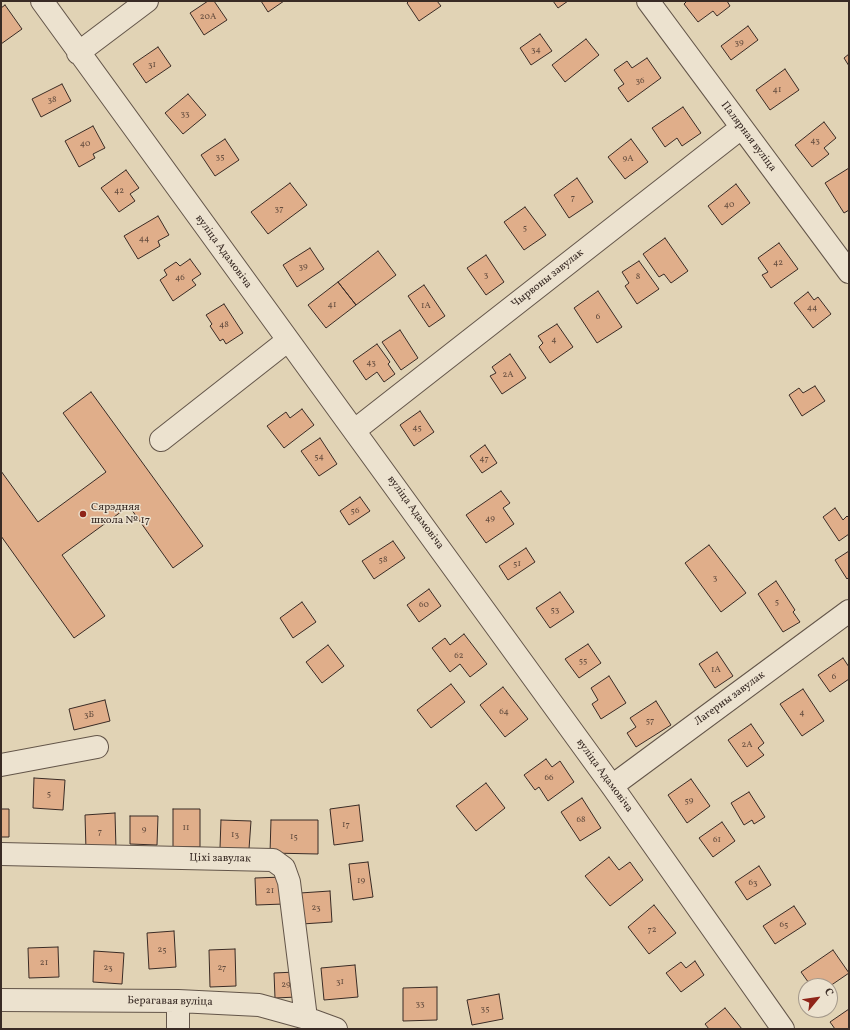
<!DOCTYPE html>
<meta charset="utf-8">
<style>
body{margin:0}
#map{position:relative;width:850px;height:1030px;overflow:hidden;background:#e1d3b5;font-family:Vollkorn,serif}
canvas{display:block}
.frame{position:absolute;inset:0;border:2px solid #392b25;pointer-events:none}
.north{position:absolute;left:798px;top:978px;width:40px;height:40px;box-sizing:border-box;background:#ece2cf;border:1px solid #a4998b;border-radius:50%;rotate:61deg;font-size:11px;font-weight:700;line-height:16px;text-align:center;color:#392b25}
.north::after{content:'';display:block;margin:auto;width:14px;height:18px;background:#8f2418;clip-path:polygon(50% 0,100% 100%,50% 72%,0 100%)}
</style>
<div id="map">
<canvas width="850" height="1030"></canvas>
<div class="frame"></div>
<div class="north">С</div>
</div>
<script>
const ctx = document.querySelector('canvas').getContext('2d');
ctx.lineJoin = 'round';
function fill(path, color) { ctx.fillStyle = color; ctx.fill(path, 'evenodd'); }
const poly = rows => new Path2D(rows.map(r => 'M' + r).join(''));
function trace(path, color, width, dash) { ctx.strokeStyle = color; ctx.lineWidth = width; ctx.lineCap = dash ? 'butt' : 'round'; ctx.setLineDash(dash || []); ctx.stroke(path); }
function drawText(font, color, halo, rows, align = 'center') {
  ctx.font = font + ' Vollkorn,serif'; ctx.lineWidth = 3; ctx.setLineDash([]); ctx.textBaseline = 'middle'; ctx.strokeStyle = halo; ctx.fillStyle = color; for (const [text, x, y, turn = 0] of rows) {
    ctx.save(); ctx.translate(x, y); ctx.rotate((+turn || 0) * Math.PI / 180); ctx.textAlign = isNaN(turn) ? turn : align; if (halo) ctx.strokeText(text, 0, 0); ctx.fillText(text, 0, 0); ctx.restore();
  }
}
const building = poly([
 [208,1,214,1,227,20,204,35,190,13,208,1],
 [261,1,284,1,268,12,261,1],
 [409,1,437,1,441,6,419,21,407,3,409,1],
 [553,1,568,1,558,8,553,1],
 [687,1,727,1,730,6,717,16,713,11,698,22,684,4,687,1],
 [5,5,22,29,1,44,1,8,5,5],
 [748,26,758,40,731,60,721,46,748,26],
 [540,34,552,51,531,65,520,48,540,34],
 [586,39,599,55,565,82,552,65,586,39],
 [158,47,171,66,146,83,133,64,158,47],
 [849,54,849,66,844,58,849,54],
 [647,58,661,78,628,102,618,88,624,84,614,70,627,61,632,68,647,58],
 [785,69,799,90,770,110,756,90,785,69],
 [62,84,71,101,41,117,32,99,62,84],
 [188,94,206,115,183,134,165,113,188,94],
 [683,107,701,133,682,146,677,138,665,147,652,128,683,107],
 [824,122,836,138,824,148,829,154,812,167,795,145,824,122],
 [93,126,105,148,93,154,95,158,79,167,65,141,93,126],
 [225,139,239,160,215,176,201,155,225,139],
 [631,139,648,162,625,179,608,157,631,139],
 [849,168,849,210,844,213,825,183,849,168],
 [126,170,139,188,130,194,135,201,119,212,101,188,126,170],
 [577,178,593,202,569,218,554,195,577,178],
 [290,183,307,205,268,234,251,212,290,183],
 [736,184,750,203,722,225,708,206,736,184],
 [525,207,546,235,524,250,504,222,525,207],
 [158,216,169,235,158,241,160,246,138,259,124,236,158,216],
 [665,238,688,271,671,283,664,274,659,277,643,254,665,238],
 [779,243,798,269,771,288,762,275,768,272,758,258,779,243],
 [310,248,324,269,297,287,283,265,310,248],
 [378,251,396,275,356,305,338,282,378,251],
 [486,255,504,282,486,295,467,268,486,255],
 [190,259,201,274,192,280,196,285,173,301,160,280,167,275,164,270,176,262,180,266,190,259],
 [639,261,659,289,637,304,625,286,629,283,622,272,639,261],
 [338,282,356,305,326,328,308,305,338,282],
 [424,285,445,316,429,327,408,296,424,285],
 [598,291,622,327,597,343,574,308,598,291],
 [808,292,814,300,818,297,831,314,813,328,794,303,808,292],
 [224,304,243,333,226,344,223,339,220,341,210,326,212,324,206,315,224,304],
 [557,324,573,347,550,363,539,347,543,343,538,336,557,324],
 [400,330,418,358,401,370,382,342,400,330],
 [377,344,390,362,388,364,395,374,384,382,377,372,366,380,353,361,377,344],
 [510,354,526,378,502,394,490,376,496,373,492,367,510,354],
 [815,386,825,401,802,416,789,395,799,388,803,393,815,386],
 [91,392,203,546,173,568,129,506,62,555,105,616,74,638,1,536,1,471,38,522,106,472,63,413,91,392],
 [302,409,314,425,284,448,267,426,286,412,290,418,302,409],
 [420,411,434,432,414,446,400,425,420,411],
 [320,438,337,464,319,476,301,451,320,438],
 [485,445,497,463,482,473,470,456,485,445],
 [501,491,510,503,503,508,514,524,486,543,466,515,501,491],
 [360,497,370,511,349,525,340,511,360,497],
 [835,508,843,520,847,516,849,518,849,534,839,541,823,517,835,508],
 [393,541,405,558,374,579,362,561,393,541],
 [709,545,746,593,721,612,685,563,709,545],
 [526,548,535,562,508,580,499,566,526,548],
 [849,551,849,577,847,579,835,560,849,551],
 [776,581,795,610,793,612,800,622,783,632,758,594,776,581],
 [429,589,441,606,419,622,407,605,429,589],
 [560,592,574,612,550,628,536,608,560,592],
 [302,602,316,622,293,638,280,618,302,602],
 [464,634,487,664,470,677,460,664,450,672,432,648,445,638,450,645,464,634],
 [588,644,601,663,579,678,565,659,588,644],
 [328,645,344,666,322,683,306,662,328,645],
 [717,652,733,676,715,688,699,664,717,652],
 [843,658,849,667,849,679,830,692,818,675,843,658],
 [609,676,626,703,601,719,592,704,598,700,591,688,609,676],
 [451,684,465,702,431,728,417,710,451,684],
 [503,687,528,719,505,737,480,705,503,687],
 [803,689,824,721,802,736,780,704,803,689],
 [105,700,110,721,74,730,69,709,105,700],
 [656,701,671,725,636,747,627,733,636,727,630,718,656,701],
 [751,724,764,743,758,748,764,755,747,767,728,740,751,724],
 [546,759,552,767,560,761,574,782,548,801,539,787,535,790,524,775,546,759],
 [34,778,65,780,63,810,33,808,34,778],
 [691,779,710,806,687,823,668,795,691,779],
 [486,783,505,808,476,831,456,806,486,783],
 [749,792,765,817,754,824,752,820,744,825,731,803,749,792],
 [582,798,601,828,580,841,561,812,582,798],
 [359,805,363,841,334,845,330,809,359,805],
 [1,809,9,809,9,837,1,837,1,809],
 [173,809,200,809,200,847,173,847,173,809],
 [115,813,116,849,86,850,85,815,115,813],
 [130,816,158,816,157,845,130,844,130,816],
 [221,820,251,821,249,849,220,848,221,820],
 [271,820,318,820,318,854,270,853,271,820],
 [722,822,735,841,713,857,699,838,722,822],
 [609,857,619,870,630,862,643,880,610,906,585,876,609,857],
 [368,862,373,897,353,900,349,864,368,862],
 [759,866,771,885,747,900,735,882,759,866],
 [283,877,284,904,256,905,255,878,283,877],
 [330,891,332,922,302,924,300,893,330,891],
 [654,905,676,933,649,954,628,927,654,905],
 [794,906,806,924,775,944,763,926,794,906],
 [174,931,176,967,149,969,147,933,174,931],
 [58,947,59,977,29,978,28,948,58,947],
 [235,949,236,986,210,987,209,950,235,949],
 [833,950,849,973,830,986,811,986,801,972,833,950],
 [94,951,124,953,122,984,93,982,94,951],
 [695,961,704,975,681,992,666,973,681,962,686,968,695,961],
 [355,965,358,997,324,1000,321,968,355,965],
 [296,972,297,997,275,998,274,973,296,972],
 [437,987,437,1020,403,1021,403,988,437,987],
 [499,994,503,1019,472,1025,467,1000,499,994],
 [725,1008,742,1029,709,1029,705,1024,725,1008],
 [849,1009,849,1029,835,1029,830,1022,849,1009]
]);
fill(building, '#e0ae8a');
trace(building, '#392b25', 1);
const minor = poly([
 [42,1,612,786,783,1029],
 [648,1,849,272],
 [78,53,147,1],
 [355,430,741,128],
 [161,440,287,341],
 [1,765,97,747],
 [612,786,849,611],
 [1,854,273,860,284,868,289,882,306,1018],
 [1,1000,178,1001,259,1005,306,1018,336,1029],
 [178,1029,178,1001]
]);
trace(minor, '#635549', 24);
trace(minor, '#ece2cf', 22);
for (const [x, y, r, color] of [
 [83,514,4,"#8f2418"]
]) { const dot = new Path2D(); dot.arc(x, y, r, 0, 2 * Math.PI); ctx.fillStyle = color; ctx.fill(dot); trace(dot, '#ece2cf', 1.5); }
drawText('9px', '#634c3e', null, [
 ["20А",208,17],
 ["39",739,43],
 ["34",536,50],
 ["31",152,65],
 ["36",640,81],
 ["41",777,90],
 ["38",52,100],
 ["33",185,114],
 ["43",815,141],
 ["40",85,144],
 ["35",220,157],
 ["9А",628,159],
 ["42",119,191],
 ["7",573,198],
 ["40",729,205],
 ["37",279,209],
 ["5",525,228],
 ["44",144,239],
 ["42",778,263],
 ["39",303,267],
 ["3",486,275],
 ["8",638,277],
 ["46",180,278],
 ["41",332,305],
 ["1А",426,306],
 ["44",812,308],
 ["6",598,317],
 ["48",224,325],
 ["4",554,340],
 ["43",371,363],
 ["2А",508,375],
 ["45",417,428],
 ["54",319,457],
 ["47",484,459],
 ["56",355,511],
 ["49",490,519],
 ["58",383,560],
 ["51",517,564],
 ["3",715,578],
 ["5",777,602],
 ["60",424,605],
 ["53",555,610],
 ["62",459,656],
 ["55",583,661],
 ["1А",716,670],
 ["6",834,677],
 ["64",504,712],
 ["4",802,713],
 ["3Б",89,715],
 ["57",650,721],
 ["2А",747,745],
 ["66",549,778],
 ["5",49,794],
 ["59",689,801],
 ["68",581,820],
 ["17",346,825],
 ["11",186,828],
 ["9",144,830],
 ["7",100,832],
 ["13",235,835],
 ["15",294,837],
 ["61",717,840],
 ["19",361,881],
 ["63",753,883],
 ["21",270,891],
 ["23",316,908],
 ["65",784,925],
 ["72",652,930],
 ["25",162,950],
 ["21",44,963],
 ["23",108,968],
 ["27",222,968],
 ["31",340,982],
 ["29",286,985],
 ["33",420,1004],
 ["35",485,1009]
]);
drawText('11px', '#392b25', '#ece2cf', [
 ["Палярная вуліца",748,137,53],
 ["вуліца Адамовіча",223,252,54],
 ["Чырвоны завулак",548,279,-38],
 ["вуліца Адамовіча",415,513,54],
 ["Лагерны завулак",730,699,-36],
 ["вуліца Адамовіча",604,776,54],
 ["Ціхі завулак",220,859,1],
 ["Берагавая вуліца",170,1002,1]
]);
drawText('11px', '#392b25', '#ece2cf', [
 ["Сярэдняя",91,508],
 ["школа № 17",91,521]
], 'left');
</script>
